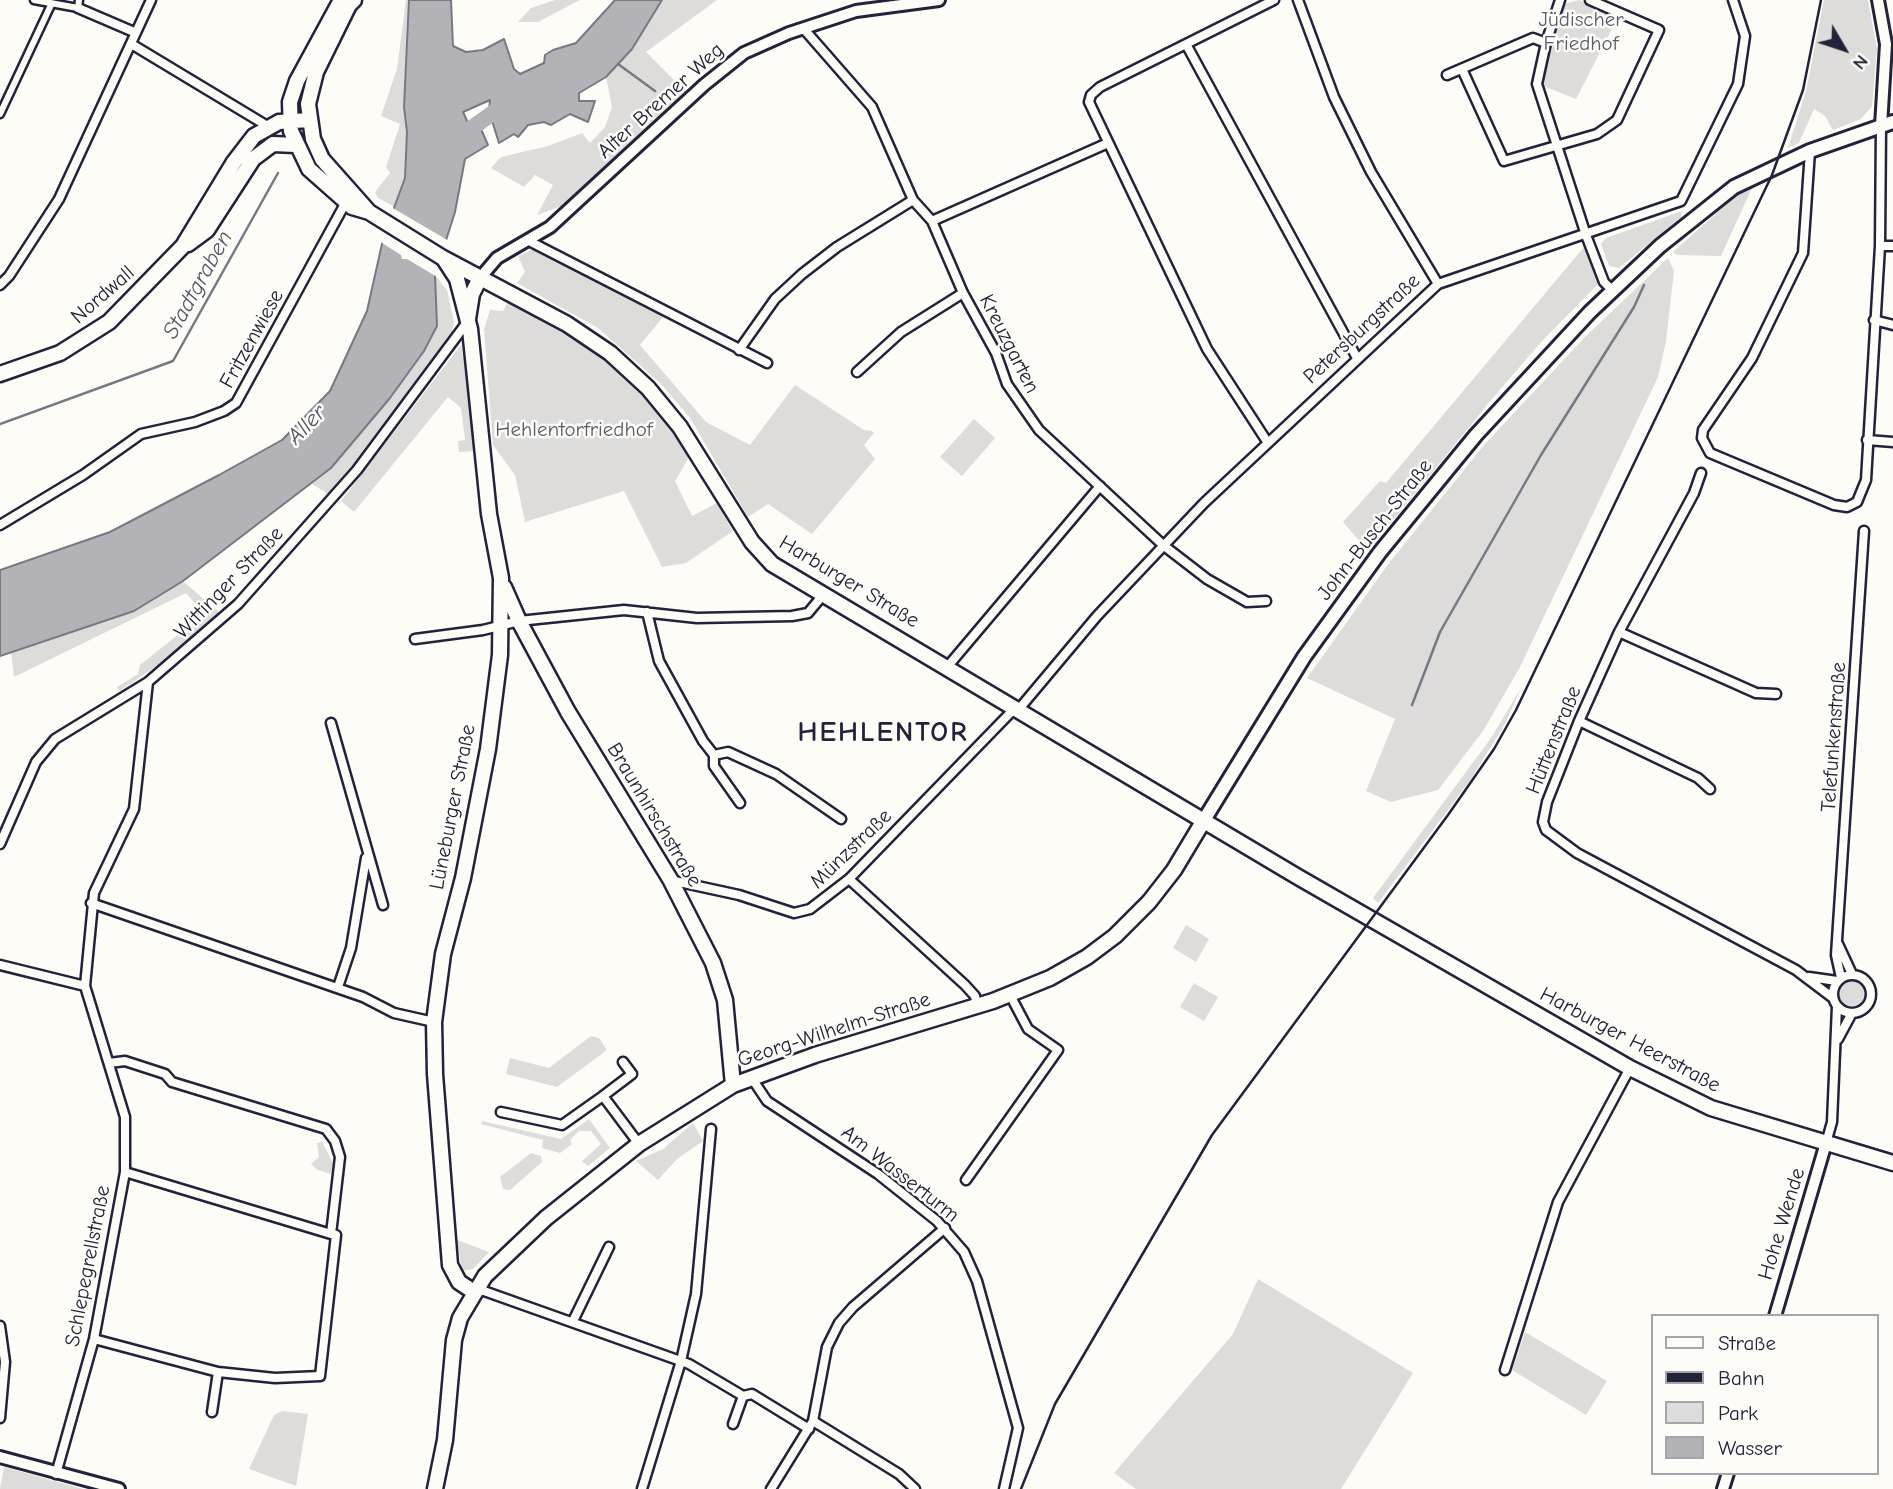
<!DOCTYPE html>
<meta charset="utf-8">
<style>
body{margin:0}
#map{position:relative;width:1893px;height:1489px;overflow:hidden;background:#fdfcf7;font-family:"Comic Neue",sans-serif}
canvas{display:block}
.legend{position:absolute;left:1651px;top:1314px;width:228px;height:161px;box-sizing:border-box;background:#fdfcf7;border:2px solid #a5a5ac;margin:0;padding:9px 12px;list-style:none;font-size:21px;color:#22223b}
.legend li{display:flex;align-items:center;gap:14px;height:35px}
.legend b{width:35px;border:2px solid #a5a5ac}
.north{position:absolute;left:1809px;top:14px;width:70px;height:70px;-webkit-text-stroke:5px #fdfcf7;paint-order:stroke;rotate:129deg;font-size:19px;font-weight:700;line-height:28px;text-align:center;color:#22223b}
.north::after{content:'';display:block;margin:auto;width:24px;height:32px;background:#22223b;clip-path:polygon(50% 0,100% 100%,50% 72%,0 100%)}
</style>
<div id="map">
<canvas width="1893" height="1489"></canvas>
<ul class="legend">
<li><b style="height:9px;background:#fdfcf7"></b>Straße</li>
<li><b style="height:9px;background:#22223b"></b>Bahn</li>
<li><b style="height:19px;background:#dddcdb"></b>Park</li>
<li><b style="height:19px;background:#b2b2b7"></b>Wasser</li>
</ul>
<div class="north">N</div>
</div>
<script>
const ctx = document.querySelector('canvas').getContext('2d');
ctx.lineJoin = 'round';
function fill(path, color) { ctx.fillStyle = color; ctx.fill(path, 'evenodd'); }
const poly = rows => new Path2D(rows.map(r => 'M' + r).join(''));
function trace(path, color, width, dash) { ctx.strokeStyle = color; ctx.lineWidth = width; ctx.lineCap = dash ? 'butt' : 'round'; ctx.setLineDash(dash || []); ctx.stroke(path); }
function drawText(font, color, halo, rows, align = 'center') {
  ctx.font = font + ' "Comic Neue",sans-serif'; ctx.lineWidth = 5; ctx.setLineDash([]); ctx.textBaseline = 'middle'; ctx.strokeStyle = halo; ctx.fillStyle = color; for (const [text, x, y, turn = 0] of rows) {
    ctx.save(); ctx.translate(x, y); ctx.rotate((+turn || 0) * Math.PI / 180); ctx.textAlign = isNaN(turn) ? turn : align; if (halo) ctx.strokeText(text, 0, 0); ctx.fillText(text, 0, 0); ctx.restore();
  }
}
fill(poly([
 [406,0,409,0,404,107,407,132,405,178,395,207,378,198,375,192,390,173,386,167,400,124,381,116,397,69],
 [555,0,580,0,538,22,518,22,531,8],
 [663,0,717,0,646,52,686,92,567,204,537,215,553,185,535,175,524,187,491,168,501,157,548,146,582,133,590,143,605,127,612,107,606,77,632,49],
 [1579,0,1618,17,1576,99,1541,85,1564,4],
 [1824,0,1868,0,1877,49,1872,106,1861,119,1833,130,1825,116,1814,109,1799,143,1788,148,1806,91],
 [1752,188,1721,256,1677,255,1673,252,1737,195],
 [1682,211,1681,217,1619,268,1609,266,1601,244,1606,238],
 [543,245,668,311,640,345,706,422,750,445,795,385,864,430,872,431,874,433,864,445,875,459,812,534,768,504,748,517,690,418,661,384,598,328,517,283,525,272,518,256],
 [1584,247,1598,284,1543,340,1492,399,1368,551,1343,522,1380,481,1386,483],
 [1668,258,1674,271,1666,341,1658,377,1520,667,1483,731,1438,790,1391,802,1366,791,1395,719,1307,678,1389,563,1484,445,1585,337],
 [435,275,447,290,454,322,452,332,330,495,312,484,331,468,390,398,435,300],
 [510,299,565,329,602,355,640,391,670,427,689,457,675,481,692,516,717,503,733,531,686,563,662,567,624,491,525,522,515,475,493,445,484,329,490,310,503,311],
 [461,345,471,403,475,451,459,452,458,441,465,440,461,408,448,397,354,512,341,501],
 [974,419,995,438,962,476,940,457],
 [183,581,221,614,171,656,120,691,117,687,138,674,140,665,204,614,186,593,14,677,11,652,134,611],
 [1521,688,1506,722,1471,779,1378,903,1373,898,1491,738],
 [1186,925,1209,939,1196,962,1173,948],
 '1839 993a13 13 0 1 1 26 0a13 13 0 1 1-26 0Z',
 [1194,983,1218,997,1204,1021,1180,1007],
 [591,1036,599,1038,607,1050,557,1087,506,1074,510,1058,549,1068],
 [589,1119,610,1148,588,1166,582,1161,601,1144,591,1131,579,1131,570,1140,572,1144,560,1153,542,1148,543,1140,481,1124,482,1121,561,1139],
 [693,1123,703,1141,677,1159,658,1180,636,1161,663,1149],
 [322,1142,333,1163,331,1174,318,1170,311,1164,319,1157,317,1143],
 [531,1153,541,1156,542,1162,510,1190,503,1189,500,1177],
 [457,1240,489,1252,473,1269,462,1271],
 [1258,1279,1413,1373,1341,1489,1136,1489,1114,1473,1233,1334],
 [1525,1332,1607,1381,1586,1415,1512,1370],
 [282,1411,308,1414,296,1486,249,1469,274,1415],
 [4,1467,83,1489,0,1489]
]), '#dddcdb');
const water = poly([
 [409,0,451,0,453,46,466,52,483,50,504,39,514,69,520,74,544,63,545,55,553,50,576,43,615,0,662,0,632,49,606,77,579,93,579,101,595,101,588,122,570,114,551,125,544,122,528,125,518,137,514,134,499,143,489,111,490,100,463,112,468,123,477,120,488,145,465,159,455,212,435,275,437,326,424,351,390,398,331,468,183,581,134,611,0,656,0,570,110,532,219,475,282,440,330,391,367,311,384,235,405,178,407,132,404,107,409,0]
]);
fill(water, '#b2b2b7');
trace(water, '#787885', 2);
fill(poly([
 [391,207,449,241,437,277,407,259,402,259,401,255,379,241]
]), '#fdfcf7');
trace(poly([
 [618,64,655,91],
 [0,424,173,361,278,173],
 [1412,705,1440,632,1541,455,1634,307,1644,285]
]), '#787885', 2.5);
trace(poly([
 [464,139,469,130,508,102]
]), '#b2b2b7', 16);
const pedestrian = poly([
 [34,0,78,8,79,0],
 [0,114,51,5]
]);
const minor = poly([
 [1298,0,1334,97,1371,172,1438,284],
 [1560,0,1546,43,1537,84,1586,235,1604,282,1612,290],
 [78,8,134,32],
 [803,28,872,107,913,200,932,221,963,293,996,353,1007,384,1039,430,1163,545,1207,579,1247,602,1266,601],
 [1186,44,1357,358],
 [133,45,269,127],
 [1462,69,1504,161,1597,134,1617,120,1659,30,1590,0],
 [1447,75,1533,38,1546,43],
 [1810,151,1803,253,1752,358,1703,430,1702,438,1710,453,1834,505,1847,507,1857,502,1866,480,1880,246,1881,126],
 [932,221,1108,143],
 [529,241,767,363],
 [1880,246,1893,246],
 [0,285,9,276,59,199,151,0],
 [1874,320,1893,325],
 [739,350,775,299,802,274,837,247,913,200],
 [857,372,901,332,963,293],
 [1867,440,1893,442],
 [1268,443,1207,349,1089,102,1091,95,1100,87,1274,0],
 [1701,473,1694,493,1619,632,1579,721,1547,802,1543,822,1546,830,1577,853,1796,970,1833,998],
 [0,525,83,475,141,434,195,422,224,411,236,403,346,202],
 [647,612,659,661,703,741,714,755,714,766,740,803],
 [1619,632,1756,693,1776,694],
 [415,639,483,630,519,621,624,610,697,618,792,616,808,613,823,595],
 [948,666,1100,486],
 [1019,709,1097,616,1204,503,1438,284,1681,201,1738,84,1745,36,1733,0],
 [1579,721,1698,778,1710,789],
 [331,723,383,905],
 [714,755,728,752,776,774,841,819],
 [0,844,36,762,55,739,148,682,238,604,357,470,468,321],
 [849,879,965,985,975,996,977,1006],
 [670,880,739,895,794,913,810,909,849,879,1016,707],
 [91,903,363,997,394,1013,434,1022],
 [1838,944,1852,974],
 [0,965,85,986],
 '1833 994a19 19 0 1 1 38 0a19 19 0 1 1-38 0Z',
 [1809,977,1837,981],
 [1841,978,1836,955,1864,531],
 [338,987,351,948,366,858],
 [1838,1039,1852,1013],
 [751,1077,767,1101,878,1174,937,1221,964,1252,977,1281,1018,1428,1004,1489],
 [603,1096,632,1074,623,1062],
 [501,1112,562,1125,603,1096,639,1144],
 [1826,1143,1832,1122,1837,1006],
 [125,1172,331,1234],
 [966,1180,1058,1050,1028,1029,1010,995],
 [476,1291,484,1291,689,1364,743,1396,752,1394,809,1429],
 [573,1321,609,1247],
 [0,1326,5,1362,0,1418],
 [94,1339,218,1372,275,1378,320,1376,336,1235,331,1234,340,1157,335,1141,326,1129,172,1082,165,1074,125,1061,109,1063],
 [1505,1370,1558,1202,1630,1068],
 [212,1412,218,1372],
 [813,1421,899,1474,915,1489],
 [733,1424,743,1396],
 [56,1474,94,1339,125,1172,125,1117,85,986,94,893,134,809,148,682],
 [642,1489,681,1361,696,1294,711,1129],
 [771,1489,813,1421,827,1347,839,1323,853,1307,945,1228]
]);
const tertiary = poly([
 [1878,0,1886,44,1881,126],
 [480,278,497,258,550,227,704,85,744,53,789,33,856,11,939,0],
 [1775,1316,1826,1143],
 [0,1457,119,1489],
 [1723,1489,1728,1473]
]);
const secondary = poly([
 [1204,820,1304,657,1380,552,1476,435,1590,312,1660,246,1734,187,1810,151,1893,122]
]);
const primary = poly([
 [341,0,297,81,290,102,291,131,309,169,352,207,369,212,443,258,567,324,610,353,648,388,680,427,752,542,772,564,1298,877,1630,1068,1711,1108,1893,1163],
 [354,0,349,5,316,72,308,104,313,139,322,159,369,212],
 [188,244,207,230,253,159,273,144,295,145],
 [444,259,457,279,470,329,489,514,501,578,500,655,488,749,463,878,443,954,434,1022,435,1074,450,1265,459,1282,474,1292],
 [468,319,472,294,480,278],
 [0,374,60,353,109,322,183,246,234,162,254,136,279,122,309,120],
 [504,587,519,621,568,712,670,879,713,963,725,1000,733,1085],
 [435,1489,445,1440,454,1340,460,1318,485,1276,546,1218,639,1144,733,1085,815,1055,993,1001,1050,978,1087,957,1115,936,1149,902,1174,870,1204,820]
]);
trace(pedestrian, '#22223b', 11);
trace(minor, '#22223b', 13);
trace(tertiary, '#22223b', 16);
trace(secondary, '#22223b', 18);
trace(primary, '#22223b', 19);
trace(pedestrian, '#fdfcf7', 6);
trace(minor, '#fdfcf7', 8);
trace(tertiary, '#fdfcf7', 10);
trace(secondary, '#fdfcf7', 12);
trace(primary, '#fdfcf7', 14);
trace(poly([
 [1021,1489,1055,1404,1212,1135,1448,815,1494,749,1516,710,1772,175,1803,90,1821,0]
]), '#22223b', 2.5);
drawText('21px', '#5a5a6b', '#fdfcf7', [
 ["Jüdischer",1581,20],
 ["Friedhof",1581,44],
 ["Hehlentorfriedhof",574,430]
]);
drawText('21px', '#22223b', '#fdfcf7', [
 ["Alter Bremer Weg",661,101,-42],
 ["Nordwall",103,295,-41],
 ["Petersburgstraße",1362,329,-43],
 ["Fritzenwiese",252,339,-61],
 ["Kreuzgarten",1009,344,63],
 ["John-Busch-Straße",1375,530,-52],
 ["Harburger Straße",849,582,31],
 ["Wittinger Straße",229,583,-46],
 ["Telefunkenstraße",1834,737,-86],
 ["Hüttenstraße",1554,740,-68],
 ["Lüneburger Straße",453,807,-79],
 ["Braunhirschstraße",654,815,59],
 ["Münzstraße",851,849,-44],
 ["Georg-Wilhelm-Straße",834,1030,-18],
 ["Harburger Heerstraße",1630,1040,28],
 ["Am Wasserturm",900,1174,38],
 ["Hohe Wende",1782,1224,-73],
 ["Schlepegrellstraße",88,1266,-79]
]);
drawText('italic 23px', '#545466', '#fdfcf7', [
 ["Stadtgraben",198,285,-61],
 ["Aller",307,425,-46]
]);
ctx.letterSpacing = '2px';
drawText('bold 28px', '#22223b', '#fdfcf7', [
 ["HEHLENTOR",883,733]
]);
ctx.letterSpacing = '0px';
</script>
